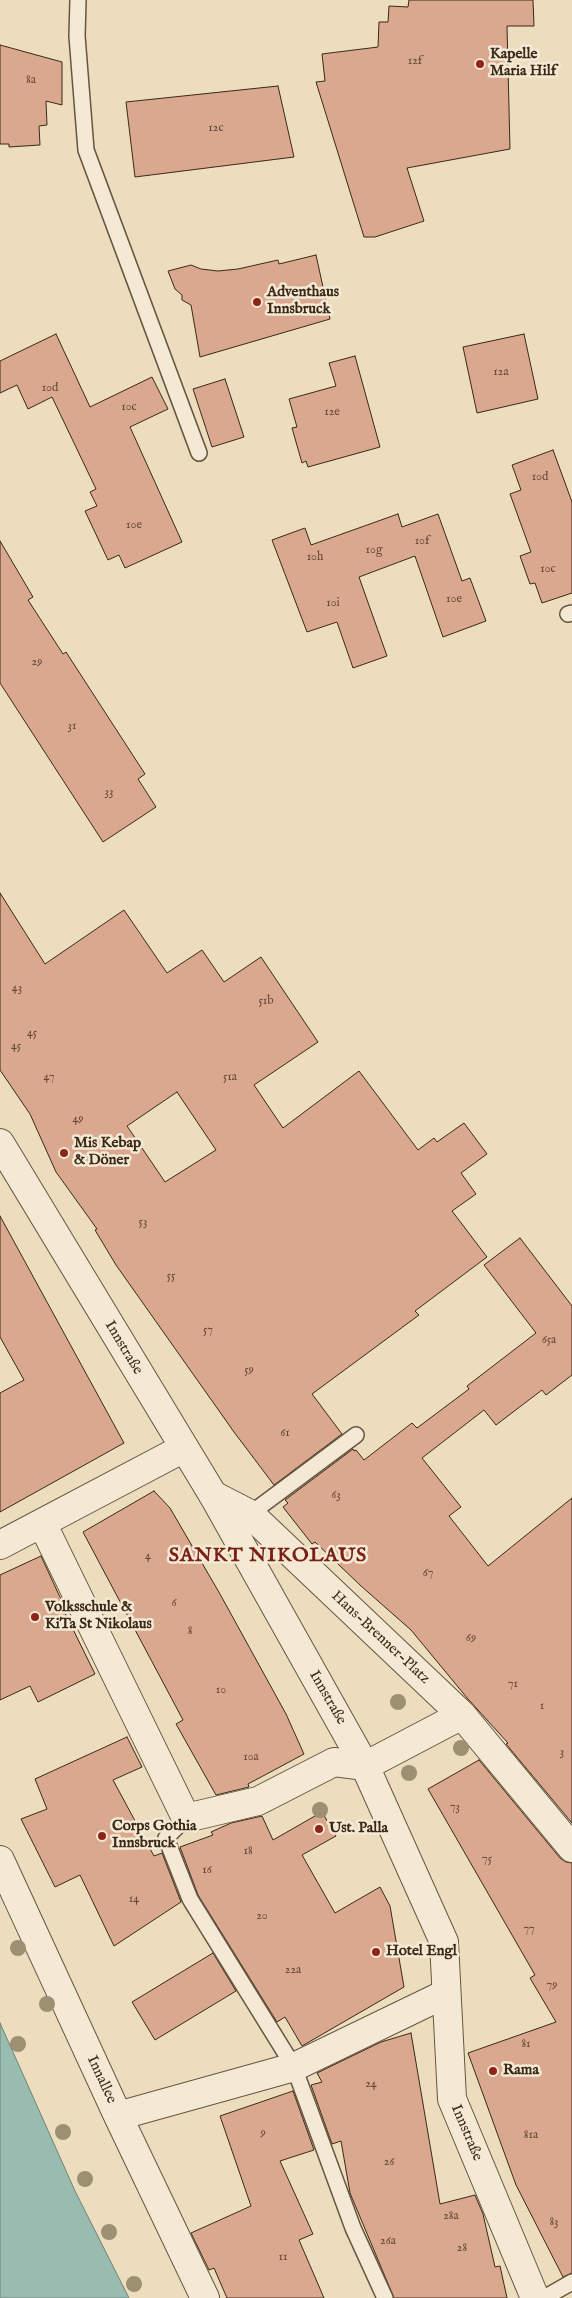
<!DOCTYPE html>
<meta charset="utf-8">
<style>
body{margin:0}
canvas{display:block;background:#ecddbe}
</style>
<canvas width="572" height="2298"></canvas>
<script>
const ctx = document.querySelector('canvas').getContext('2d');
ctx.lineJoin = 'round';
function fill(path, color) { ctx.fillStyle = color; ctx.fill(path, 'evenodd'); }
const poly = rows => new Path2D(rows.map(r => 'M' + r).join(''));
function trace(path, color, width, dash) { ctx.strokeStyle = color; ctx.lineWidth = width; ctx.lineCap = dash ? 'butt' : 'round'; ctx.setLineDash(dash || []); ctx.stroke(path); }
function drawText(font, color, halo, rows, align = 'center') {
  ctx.font = font + ' "IM FELL English",serif'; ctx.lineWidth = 5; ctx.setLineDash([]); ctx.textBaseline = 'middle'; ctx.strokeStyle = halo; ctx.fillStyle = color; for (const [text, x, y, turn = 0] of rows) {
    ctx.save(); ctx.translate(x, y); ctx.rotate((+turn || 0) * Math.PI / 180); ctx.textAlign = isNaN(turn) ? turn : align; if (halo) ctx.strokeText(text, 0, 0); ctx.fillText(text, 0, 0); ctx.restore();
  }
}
const water = poly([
 [0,2023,75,2191,129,2298,0,2298,0,2023]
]);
fill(water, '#99bcb0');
trace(water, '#738172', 1);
const building = poly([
 [409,0,533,0,534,26,507,26,510,149,407,168,424,221,375,237,364,237,316,82,325,81,322,54,378,47,379,22,388,22,389,6,408,7,409,0],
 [0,45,62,62,62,105,46,101,47,125,39,126,40,145,9,147,9,144,0,144,0,45],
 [278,86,294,157,135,177,126,102,278,86],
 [316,255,330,319,200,357,191,305,182,300,182,295,175,289,168,271,191,265,201,269,218,271,238,269,278,260,279,264,316,255],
 [56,334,90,407,152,377,168,409,130,427,182,542,125,568,119,555,108,560,85,511,97,506,90,492,96,489,52,397,28,409,17,385,0,393,0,361,56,334],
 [524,334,538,399,477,413,463,347,524,334],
 [355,356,380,447,308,467,306,461,302,463,292,428,297,427,289,399,336,386,329,363,355,356],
 [225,379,244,437,212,447,193,389,225,379],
 [553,450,572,502,572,593,542,603,535,583,530,584,520,556,531,552,510,494,521,490,512,465,553,450],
 [398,514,402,527,438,514,462,581,470,578,486,621,443,637,415,556,359,577,387,656,353,668,337,622,307,632,272,540,305,528,311,545,398,514],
 [0,541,33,597,28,600,63,654,66,652,145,774,138,779,156,807,103,842,0,683,0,541],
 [0,893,45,964,124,910,167,973,202,950,224,982,261,957,318,1042,254,1085,283,1128,359,1071,418,1150,434,1138,437,1142,464,1123,487,1154,461,1173,476,1194,452,1211,487,1257,415,1311,419,1315,312,1394,342,1434,274,1485,234,1432,116,1265,95,1230,97,1229,56,1172,30,1114,0,1070,0,893],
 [177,1092,216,1150,165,1182,127,1126,177,1092],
 [0,1216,124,1443,0,1512,0,1393,24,1380,0,1337,0,1216],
 [520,1238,572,1306,572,1375,546,1395,542,1390,496,1425,484,1410,422,1458,461,1507,449,1516,488,1566,572,1498,572,1823,506,1744,508,1743,468,1699,411,1630,361,1586,315,1542,312,1544,283,1507,288,1503,285,1500,353,1449,354,1451,356,1450,364,1460,412,1423,417,1428,469,1389,467,1386,536,1333,484,1265,520,1238],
 [154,1491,170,1508,220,1594,286,1714,304,1754,248,1784,249,1787,216,1795,176,1724,183,1720,83,1532,154,1491],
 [41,1556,65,1608,63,1609,95,1674,38,1702,30,1686,0,1700,0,1575,41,1556],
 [127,1737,142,1767,113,1780,154,1856,162,1853,181,1902,114,1946,80,1875,55,1887,21,1819,47,1809,35,1779,127,1737],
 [479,1760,560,1858,566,1862,572,1863,572,2273,563,2277,516,2185,468,2053,556,2022,530,1978,535,1975,428,1789,479,1760],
 [322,1812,336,1836,302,1855,335,1913,380,1887,390,1906,404,1987,302,2046,285,2017,277,2022,198,1895,180,1847,213,1835,211,1832,231,1823,262,1816,273,1840,322,1812],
 [213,1953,236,1991,155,2040,132,2002,213,1953],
 [411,2033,440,2204,475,2195,483,2214,495,2267,500,2266,507,2298,394,2298,350,2193,341,2141,332,2144,311,2085,322,2082,317,2073,381,2042,411,2033],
 [293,2091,314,2150,280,2161,313,2234,299,2240,324,2298,227,2298,214,2268,209,2270,191,2233,251,2206,220,2116,293,2091]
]);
fill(building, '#daa78f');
trace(building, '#3b2915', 1);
const service = poly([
 [78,0,77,36,86,150,199,453],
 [568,614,572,613],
 [250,1514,356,1435],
 [186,1818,166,1838,190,1899,294,2067,353,2228,385,2298],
 [544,2298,572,2282]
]);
const minor = poly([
 [213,1495,250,1514,462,1715,572,1848],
 [42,1523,186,1818,258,1801,334,1762,365,1766,462,1715],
 [0,1545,184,1448],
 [0,1860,118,2116,205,2298],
 [118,2116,294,2067,445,1994]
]);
const tertiary = poly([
 [0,1143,213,1495,365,1766,444,1942,452,2099,535,2298]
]);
trace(service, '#67563f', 18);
trace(minor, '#67563f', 30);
trace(tertiary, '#67563f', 30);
trace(service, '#f3e9d5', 15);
trace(minor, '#f3e9d5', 28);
trace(tertiary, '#f3e9d5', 28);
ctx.fillStyle = '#9c8f72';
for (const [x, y] of [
 [398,1702],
 [461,1748],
 [409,1773],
 [320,1810],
 [18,1948],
 [47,2004],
 [18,2044],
 [63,2132],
 [85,2179],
 [109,2232],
 [134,2284]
]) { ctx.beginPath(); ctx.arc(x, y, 8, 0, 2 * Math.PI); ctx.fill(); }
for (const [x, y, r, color] of [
 [480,64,5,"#8f2418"],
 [257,302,5,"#8f2418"],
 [64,1153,5,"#8f2418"],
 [35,1617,5,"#8f2418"],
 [319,1829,5,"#8f2418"],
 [102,1836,5,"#8f2418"],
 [376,1952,5,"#8f2418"],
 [493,2071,5,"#8f2418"]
]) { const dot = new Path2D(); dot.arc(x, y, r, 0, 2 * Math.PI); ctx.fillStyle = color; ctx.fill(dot); trace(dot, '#f3e9d5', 2); }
drawText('12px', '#634834', null, [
 ["12f",415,62],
 ["8a",31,81],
 ["12c",216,129],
 ["12a",501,373],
 ["10d",50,389],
 ["10c",129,408],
 ["12e",332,413],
 ["10d",540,478],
 ["10e",134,526],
 ["10f",422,542],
 ["10g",374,551],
 ["10h",315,558],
 ["10c",548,570],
 ["10e",454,600],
 ["10i",333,604],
 ["29",37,663],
 ["31",72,727],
 ["33",109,793],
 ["43",17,989],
 ["51b",266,1002],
 ["45",32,1034],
 ["45",16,1047],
 ["47",49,1078],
 ["51a",230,1078],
 ["49",78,1120],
 ["53",143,1223],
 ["55",171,1277],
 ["57",208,1331],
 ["65a",549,1341],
 ["59",249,1371],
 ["61",285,1434],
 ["63",336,1496],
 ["4",148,1557],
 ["67",428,1574],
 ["6",174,1604],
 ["8",190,1632],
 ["69",471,1639],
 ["71",513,1685],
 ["10",221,1691],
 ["1",542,1707],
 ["3",562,1753],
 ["10a",251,1758],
 ["73",455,1808],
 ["18",248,1852],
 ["75",487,1860],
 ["16",207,1871],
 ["14",134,1900],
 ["20",262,1917],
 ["77",529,1930],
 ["22a",293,1971],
 ["79",552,1986],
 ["81",526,2045],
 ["24",371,2085],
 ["9",263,2134],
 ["81a",531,2136],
 ["26",389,2163],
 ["28a",451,2217],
 ["83",554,2223],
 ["26a",388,2242],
 ["28",462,2249],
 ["11",283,2258]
]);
drawText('bold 15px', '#3b2915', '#f3e9d5', [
 ["Kapelle",490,55],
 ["Maria Hilf",490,72],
 ["Adventhaus",267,293],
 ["Innsbruck",267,310],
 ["Mis Kebap",74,1144],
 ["& Döner",74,1161],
 ["Volksschule &",45,1608],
 ["KiTa St Nikolaus",45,1625],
 ["Corps Gothia",112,1827],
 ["Innsbruck",112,1844],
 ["Ust. Palla",329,1829],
 ["Hotel Engl",386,1952],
 ["Rama",503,2071]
], 'left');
drawText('15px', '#3b2915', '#f3e9d5', [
 ["Innstraße",123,1348,59],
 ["Hans-Brenner-Platz",380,1638,43],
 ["Innstraße",327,1698,60],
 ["Innallee",101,2080,65],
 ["Innstraße",466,2133,67]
]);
ctx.letterSpacing = '1px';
drawText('bold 20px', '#7a1f14', '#f3e9d5', [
 ["SANKT NIKOLAUS",268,1557]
]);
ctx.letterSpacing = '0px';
</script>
